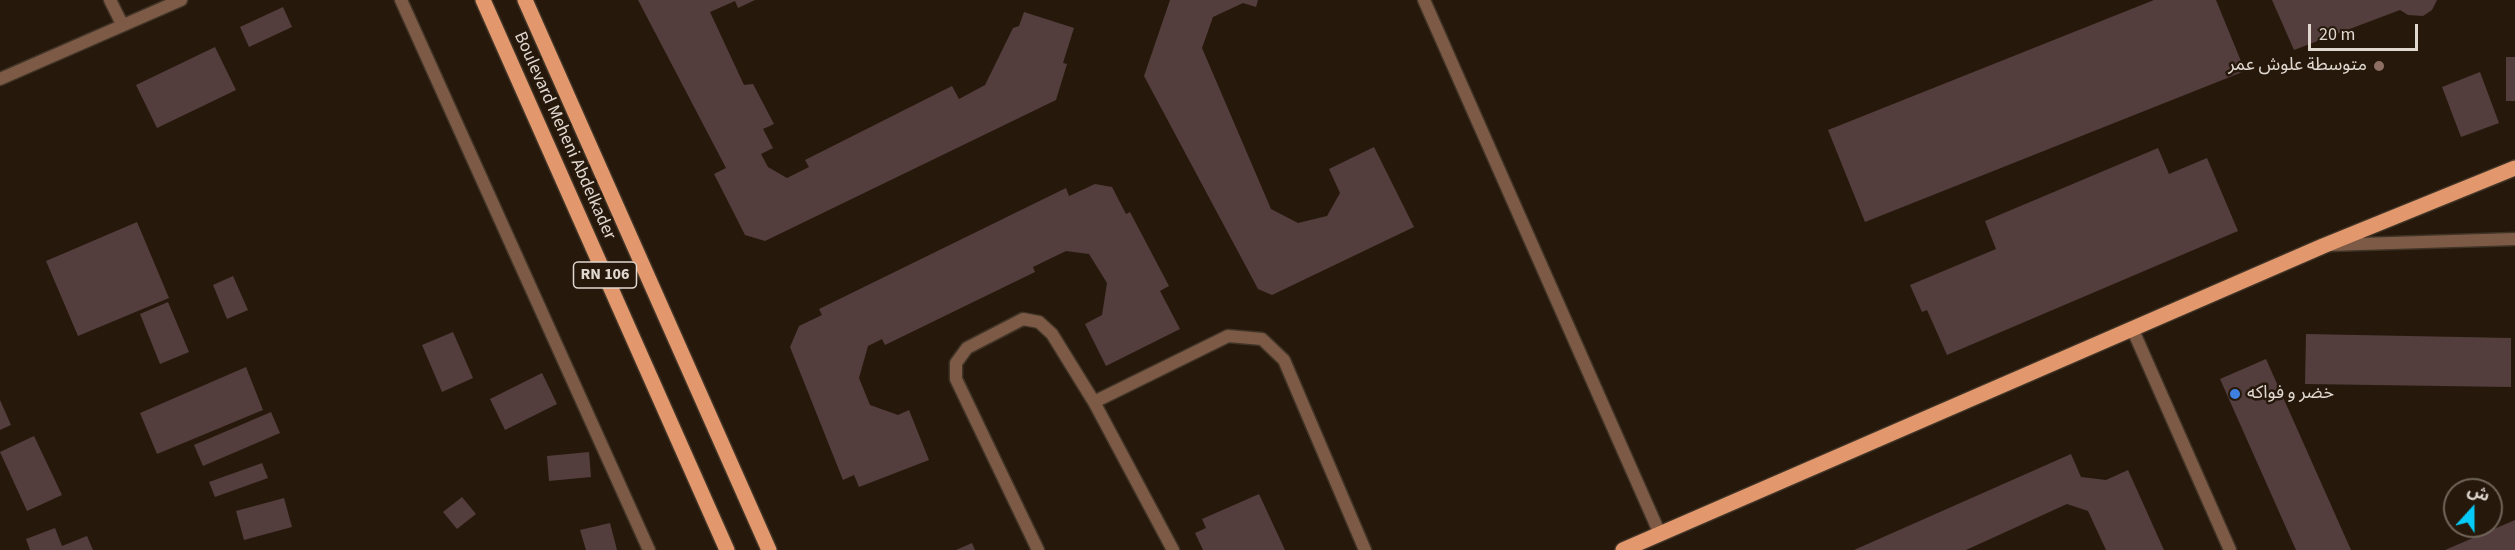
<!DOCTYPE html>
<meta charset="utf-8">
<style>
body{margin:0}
#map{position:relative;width:2515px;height:550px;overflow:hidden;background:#26190c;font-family:"Source Sans 3","Noto Sans Arabic",sans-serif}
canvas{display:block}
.north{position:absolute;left:2443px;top:478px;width:60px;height:60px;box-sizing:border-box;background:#26190c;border:2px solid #71655a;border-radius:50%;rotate:21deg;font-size:16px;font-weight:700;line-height:24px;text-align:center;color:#e1d8d0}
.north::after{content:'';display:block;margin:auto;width:21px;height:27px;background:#05cbf9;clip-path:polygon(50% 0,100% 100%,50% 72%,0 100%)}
.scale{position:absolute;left:2308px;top:24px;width:110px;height:27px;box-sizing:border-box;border:3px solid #e1d8d0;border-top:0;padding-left:8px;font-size:18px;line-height:21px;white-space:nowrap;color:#e1d8d0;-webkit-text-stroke:4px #26190c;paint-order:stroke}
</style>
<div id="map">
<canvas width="2515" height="550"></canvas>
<div class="north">ش</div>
<div class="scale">20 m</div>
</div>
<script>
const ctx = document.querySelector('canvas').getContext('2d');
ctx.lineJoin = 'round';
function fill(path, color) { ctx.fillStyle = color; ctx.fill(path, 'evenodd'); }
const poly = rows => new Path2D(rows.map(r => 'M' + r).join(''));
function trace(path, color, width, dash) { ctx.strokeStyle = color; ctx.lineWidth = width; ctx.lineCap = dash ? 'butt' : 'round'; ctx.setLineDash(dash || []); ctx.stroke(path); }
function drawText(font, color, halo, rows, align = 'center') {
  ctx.font = font + ' "Source Sans 3","Noto Sans Arabic",sans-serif'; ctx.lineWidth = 5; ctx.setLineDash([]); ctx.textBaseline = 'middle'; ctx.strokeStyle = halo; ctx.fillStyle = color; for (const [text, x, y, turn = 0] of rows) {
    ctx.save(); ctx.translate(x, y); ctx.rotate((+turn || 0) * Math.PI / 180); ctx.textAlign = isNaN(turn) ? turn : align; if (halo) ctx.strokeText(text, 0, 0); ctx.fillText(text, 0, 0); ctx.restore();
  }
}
fill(poly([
 [638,0,755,0,738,8,735,1,710,12,744,85,753,84,774,124,763,129,773,148,761,154,768,167,787,178,809,167,805,160,952,86,959,99,985,85,1013,28,1019,26,1024,12,1074,28,1063,63,1067,64,1056,100,765,241,745,235,714,174,726,168],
 [1170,0,1258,0,1256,7,1243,3,1213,17,1202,48,1271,209,1298,223,1327,216,1340,193,1329,169,1374,147,1414,227,1272,295,1258,289,1144,76],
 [2154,0,2216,0,2245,71,1865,222,1828,130],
 [2272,0,2437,0,2432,10,2423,16,2408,15,2400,10,2294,50],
 [283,7,292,27,249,47,240,27],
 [215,47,236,90,157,128,136,85],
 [2506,57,2515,57,2515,101,2506,101],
 [2480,72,2499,123,2461,137,2442,87],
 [2158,148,2169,174,2207,158,2238,231,1947,355,1927,310,1922,312,1910,285,1996,249,1985,221],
 [1095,184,1112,187,1126,214,1130,212,1169,286,1160,291,1180,329,1106,366,1085,324,1102,315,1107,283,1089,254,1066,251,1033,267,1035,272,885,345,882,339,868,346,859,378,870,405,898,415,909,410,929,460,859,487,854,475,843,480,790,347,799,326,822,315,819,309,1066,188,1069,196],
 [137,222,169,298,78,336,46,261],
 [233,276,248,310,227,319,213,285],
 [168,302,189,352,160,364,140,314],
 [453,332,473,378,442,392,422,345],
 [2306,334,2511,338,2511,387,2305,384],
 [2266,359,2351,550,2296,550,2220,379],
 [246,367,263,410,157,454,140,413],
 [542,373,557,404,505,430,490,399],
 [0,400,11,425,0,430],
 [271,412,280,433,203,466,194,445],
 [34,436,62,495,27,511,0,452],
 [589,452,591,477,549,481,547,456],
 [2071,454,2081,477,2106,480,2128,470,2164,550,2106,550,2088,511,2067,504,1966,550,1854,550],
 [262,463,268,478,215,497,209,482],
 [1259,494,1285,550,1203,550,1195,533,1206,528,1202,519],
 [462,497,476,514,457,529,443,512],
 [284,498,292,527,244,540,236,511],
 [2515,520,2515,550,2445,550],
 [610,523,617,550,586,550,580,530],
 [55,528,62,546,87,536,93,550,30,550,26,539],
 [972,543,975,550,956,550]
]), '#533d3d');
const street = poly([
 [110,0,122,24],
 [401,0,649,550],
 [1424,0,1660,534],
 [0,79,181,0],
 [2330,245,2515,239],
 [2132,328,2230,550],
 [1094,402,1228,336,1262,339,1284,360,1365,550],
 [1038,550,956,379,956,363,967,348,1023,319,1039,322,1052,334,1094,402,1173,550]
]);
const primary = poly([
 [483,0,727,550],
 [525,0,769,550],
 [1623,550,2323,246,2515,168]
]);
trace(street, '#403427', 15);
trace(primary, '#403427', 18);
trace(street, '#7d5a45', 12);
trace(primary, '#e2986c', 15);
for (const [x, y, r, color] of [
 [2379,66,6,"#8d6e63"],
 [2235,394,6,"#3f7fe0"]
]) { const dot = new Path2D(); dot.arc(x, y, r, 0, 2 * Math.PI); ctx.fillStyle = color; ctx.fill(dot); trace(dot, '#26190c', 2); }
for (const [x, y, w] of [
 [605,275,63]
]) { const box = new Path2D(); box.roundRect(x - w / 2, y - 13, w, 26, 4.5); ctx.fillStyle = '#26190c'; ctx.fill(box); trace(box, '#e1d8d0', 1.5); }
drawText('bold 16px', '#e1d8d0', null, [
 ["RN 106",605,275]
]);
drawText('18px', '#e1d8d0', '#26190c', [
 ["متوسطة علوش عمر",2367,66],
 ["خضر و فواكه",2247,394,"left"]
], 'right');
drawText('18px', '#e1d8d0', '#26190c', [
 ["Boulevard Meheni Abdelkader",564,136,66]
]);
</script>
